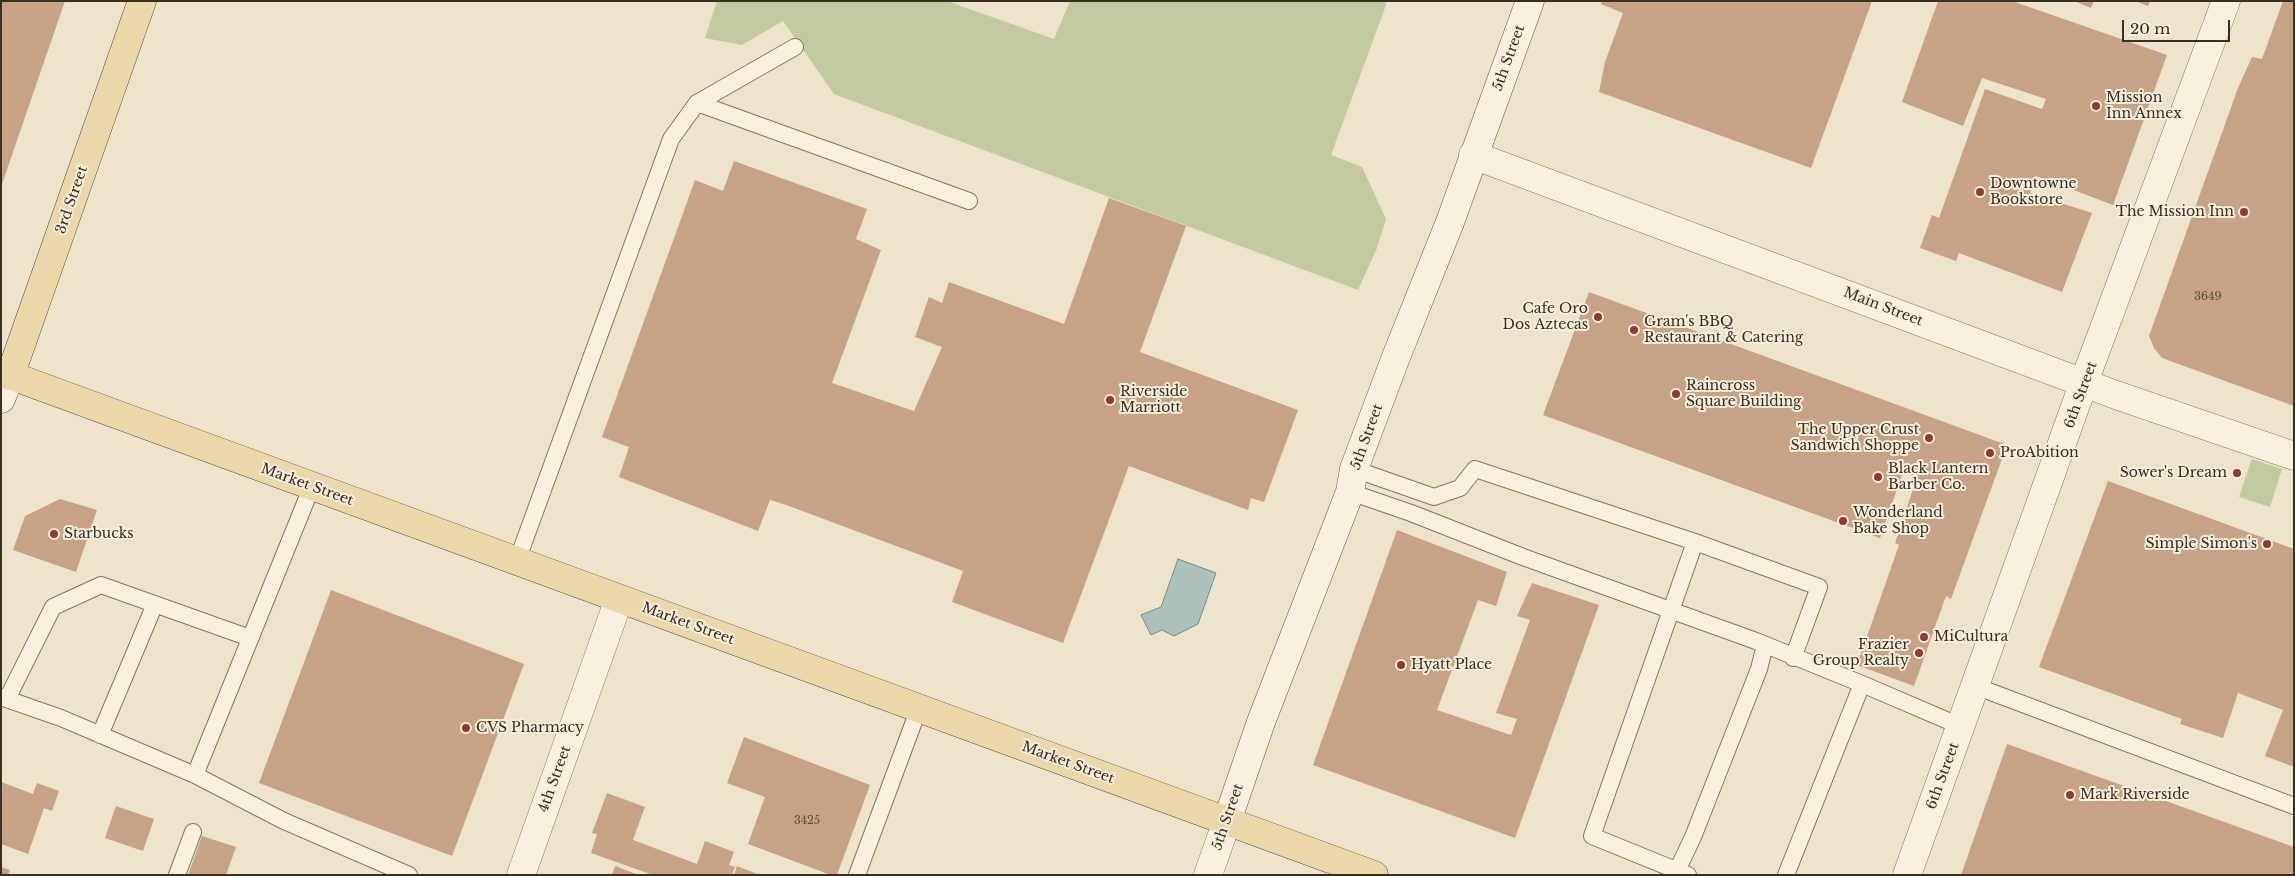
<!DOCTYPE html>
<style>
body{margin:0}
#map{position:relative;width:2295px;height:876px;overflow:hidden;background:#ece3cc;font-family:"Libre Baskerville",serif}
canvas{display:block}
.frame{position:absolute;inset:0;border:2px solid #3a2f23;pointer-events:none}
.scale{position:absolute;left:2122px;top:20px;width:108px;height:22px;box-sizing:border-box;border:2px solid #3a2f23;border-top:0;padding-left:6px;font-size:15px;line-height:18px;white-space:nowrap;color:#3a2f23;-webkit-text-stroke:4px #f4eddb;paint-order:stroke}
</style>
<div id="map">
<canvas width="2295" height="876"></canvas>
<div class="frame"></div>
<div class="scale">20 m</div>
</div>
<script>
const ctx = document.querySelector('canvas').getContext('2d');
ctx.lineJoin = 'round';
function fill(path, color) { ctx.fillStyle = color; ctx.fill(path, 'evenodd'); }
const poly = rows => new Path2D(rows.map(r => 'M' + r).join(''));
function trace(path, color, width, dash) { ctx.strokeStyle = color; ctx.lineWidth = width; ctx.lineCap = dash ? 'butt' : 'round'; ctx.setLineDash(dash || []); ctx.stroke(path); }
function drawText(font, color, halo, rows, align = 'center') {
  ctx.font = font + ' "Libre Baskerville",serif'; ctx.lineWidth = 4; ctx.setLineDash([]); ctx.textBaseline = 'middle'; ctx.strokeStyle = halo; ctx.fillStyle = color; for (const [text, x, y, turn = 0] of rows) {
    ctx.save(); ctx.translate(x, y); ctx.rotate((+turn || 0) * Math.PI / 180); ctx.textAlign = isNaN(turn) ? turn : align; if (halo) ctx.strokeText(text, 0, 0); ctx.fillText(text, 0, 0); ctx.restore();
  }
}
fill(poly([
 [717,1,947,1,1054,39,1070,1,1385,1,1386,5,1331,155,1362,167,1386,219,1377,248,1358,290,834,94,783,21,742,45,705,38],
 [2252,459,2282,469,2270,507,2239,497]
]), '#c3c9a0');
const water = poly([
 [1178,559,1216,573,1198,624,1174,636,1162,630,1151,635,1141,615,1161,607,1178,559]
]);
fill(water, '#acc1bb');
trace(water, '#738f89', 1);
fill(poly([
 [1,1,65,1,2,184,1,184],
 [1602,1,1872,1,1811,168,1599,92,1605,62,1623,13,1601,4],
 [1938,1,2012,1,2167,55,2113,205,2036,176,2030,193,2092,213,2062,292,1959,253,1956,261,1920,248,1932,215,1939,218,1985,89,2042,109,2046,99,1982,78,1963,126,1902,102],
 [2074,1,2094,1,2091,8],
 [2135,1,2150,1,2148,6],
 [2283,1,2294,1,2294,406,2162,358,2154,348,2149,336,2238,88,2252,57,2262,59],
 [734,161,867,209,856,239,881,250,832,383,914,411,942,347,915,337,929,297,942,303,949,282,1064,324,1109,198,1186,226,1140,352,1298,410,1264,502,1251,498,1248,510,1129,466,1063,643,952,602,963,571,789,506,770,500,758,531,619,477,629,447,602,437,695,180,723,191],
 [1589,292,2007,445,1951,599,1946,596,1914,686,1857,665,1899,545,1895,543,1917,477,1903,472,1880,538,1543,415],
 [2108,481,2294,549,2294,767,2265,756,2283,710,2238,693,2223,738,2180,724,2182,719,2039,667],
 [60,499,97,510,76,572,13,550,25,516],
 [1397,530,1507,572,1496,606,1478,600,1437,710,1511,735,1517,719,1496,713,1530,620,1517,616,1532,583,1599,605,1515,838,1313,765],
 [331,590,524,664,452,856,259,783],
 [744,737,870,785,837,875,831,875,748,844,765,797,727,783],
 [2007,744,2294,847,2294,875,1961,875],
 [1,782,33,794,37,783,59,791,52,811,44,808,28,854,1,844],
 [607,793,645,807,633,840,697,864,705,841,734,852,729,865,735,867,732,875,653,875,591,853,597,834,592,833],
 [116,806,154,819,143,851,105,838],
 [202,836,236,847,226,875,188,875],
 [615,866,639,875,612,875],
 [737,866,760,875,734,875],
 [1,867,10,870,8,875,1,875]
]), '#c6a286');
const lane = poly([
 [697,103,969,201],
 [1354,469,1434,497,1460,488,1475,469,1695,542,1819,587,1793,658],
 [1350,492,1411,513,1523,557,1756,641,1862,684,1960,726],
 [517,561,671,139,697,103,795,47],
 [1975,686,2294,806],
 [1,697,61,718,195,775,284,821,409,875],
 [7,699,53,607,101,585,250,638],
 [100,735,155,604],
 [195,775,312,486],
 [177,875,193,832],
 [857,875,919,708],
 [1675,875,1693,837,1759,669,1765,645],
 [1688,875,1592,836,1695,542],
 [1786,875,1862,684]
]);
const street = poly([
 [1473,155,2116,395,2294,456],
 [521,875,619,599],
 [1208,875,1227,821],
 [1907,875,2084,382,2226,1]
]);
const secondary = poly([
 [1,399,10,376],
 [1227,821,1261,722,1350,492,1354,469,1396,357,1450,222,1530,1]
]);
const primary = poly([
 [1,372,1374,875],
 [10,376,142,1]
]);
trace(lane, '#877761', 18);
trace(street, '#877761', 29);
trace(secondary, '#6a5844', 29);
trace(primary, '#564535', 29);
trace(lane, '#f7f0df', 16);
trace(street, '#f7f0df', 28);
trace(secondary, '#f7f0df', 28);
trace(primary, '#ead8a9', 28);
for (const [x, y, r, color] of [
 [2096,106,5,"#913937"],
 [1980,192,5,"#913937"],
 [2244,212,5,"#913937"],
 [1598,317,5,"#913937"],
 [1634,330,5,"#913937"],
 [1676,394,5,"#913937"],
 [1110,400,5,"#913937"],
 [1929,438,5,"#913937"],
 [1990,453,5,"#913937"],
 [2237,473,5,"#913937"],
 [1878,477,5,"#913937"],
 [1843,521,5,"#913937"],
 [54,534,5,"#913937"],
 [2267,544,5,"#913937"],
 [1924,637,5,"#913937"],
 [1919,653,5,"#913937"],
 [1401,665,5,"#913937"],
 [466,728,5,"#913937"],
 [2070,795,5,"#913937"]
]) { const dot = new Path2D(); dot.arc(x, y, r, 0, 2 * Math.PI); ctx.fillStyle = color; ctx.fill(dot); trace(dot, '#f4eddb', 2); }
drawText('11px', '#5d4c3c', null, [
 ["3649",2208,297],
 ["3425",807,821]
]);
drawText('14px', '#3a2f23', '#f4eddb', [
 ["5th Street",1509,58,-70],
 ["3rd Street",72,200,-71],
 ["Main Street",1883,307,21],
 ["6th Street",2081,395,-70],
 ["5th Street",1367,437,-70],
 ["Market Street",307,485,20],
 ["Market Street",688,624,20],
 ["Market Street",1068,763,20],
 ["6th Street",1943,776,-70],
 ["4th Street",555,779,-70],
 ["5th Street",1228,817,-71]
]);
drawText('14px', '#3a2f23', '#f4eddb', [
 ["Mission",2106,98],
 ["Inn Annex",2106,114],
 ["Downtowne",1990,184],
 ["Bookstore",1990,200],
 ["The Mission Inn",2234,212,"right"],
 ["Cafe Oro",1588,309,"right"],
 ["Dos Aztecas",1588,325,"right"],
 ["Gram's BBQ",1644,322],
 ["Restaurant & Catering",1644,338],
 ["Raincross",1686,386],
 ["Square Building",1686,402],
 ["Riverside",1120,392],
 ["Marriott",1120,408],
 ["The Upper Crust",1919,430,"right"],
 ["Sandwich Shoppe",1919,446,"right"],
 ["ProAbition",2000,453],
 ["Black Lantern",1888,469],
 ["Barber Co.",1888,485],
 ["Sower's Dream",2227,473,"right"],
 ["Wonderland",1853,513],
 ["Bake Shop",1853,529],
 ["Starbucks",64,534],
 ["Simple Simon's",2257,544,"right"],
 ["MiCultura",1934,637],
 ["Frazier",1909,645,"right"],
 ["Group Realty",1909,661,"right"],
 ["Hyatt Place",1411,665],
 ["CVS Pharmacy",476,728],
 ["Mark Riverside",2080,795]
], 'left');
</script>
